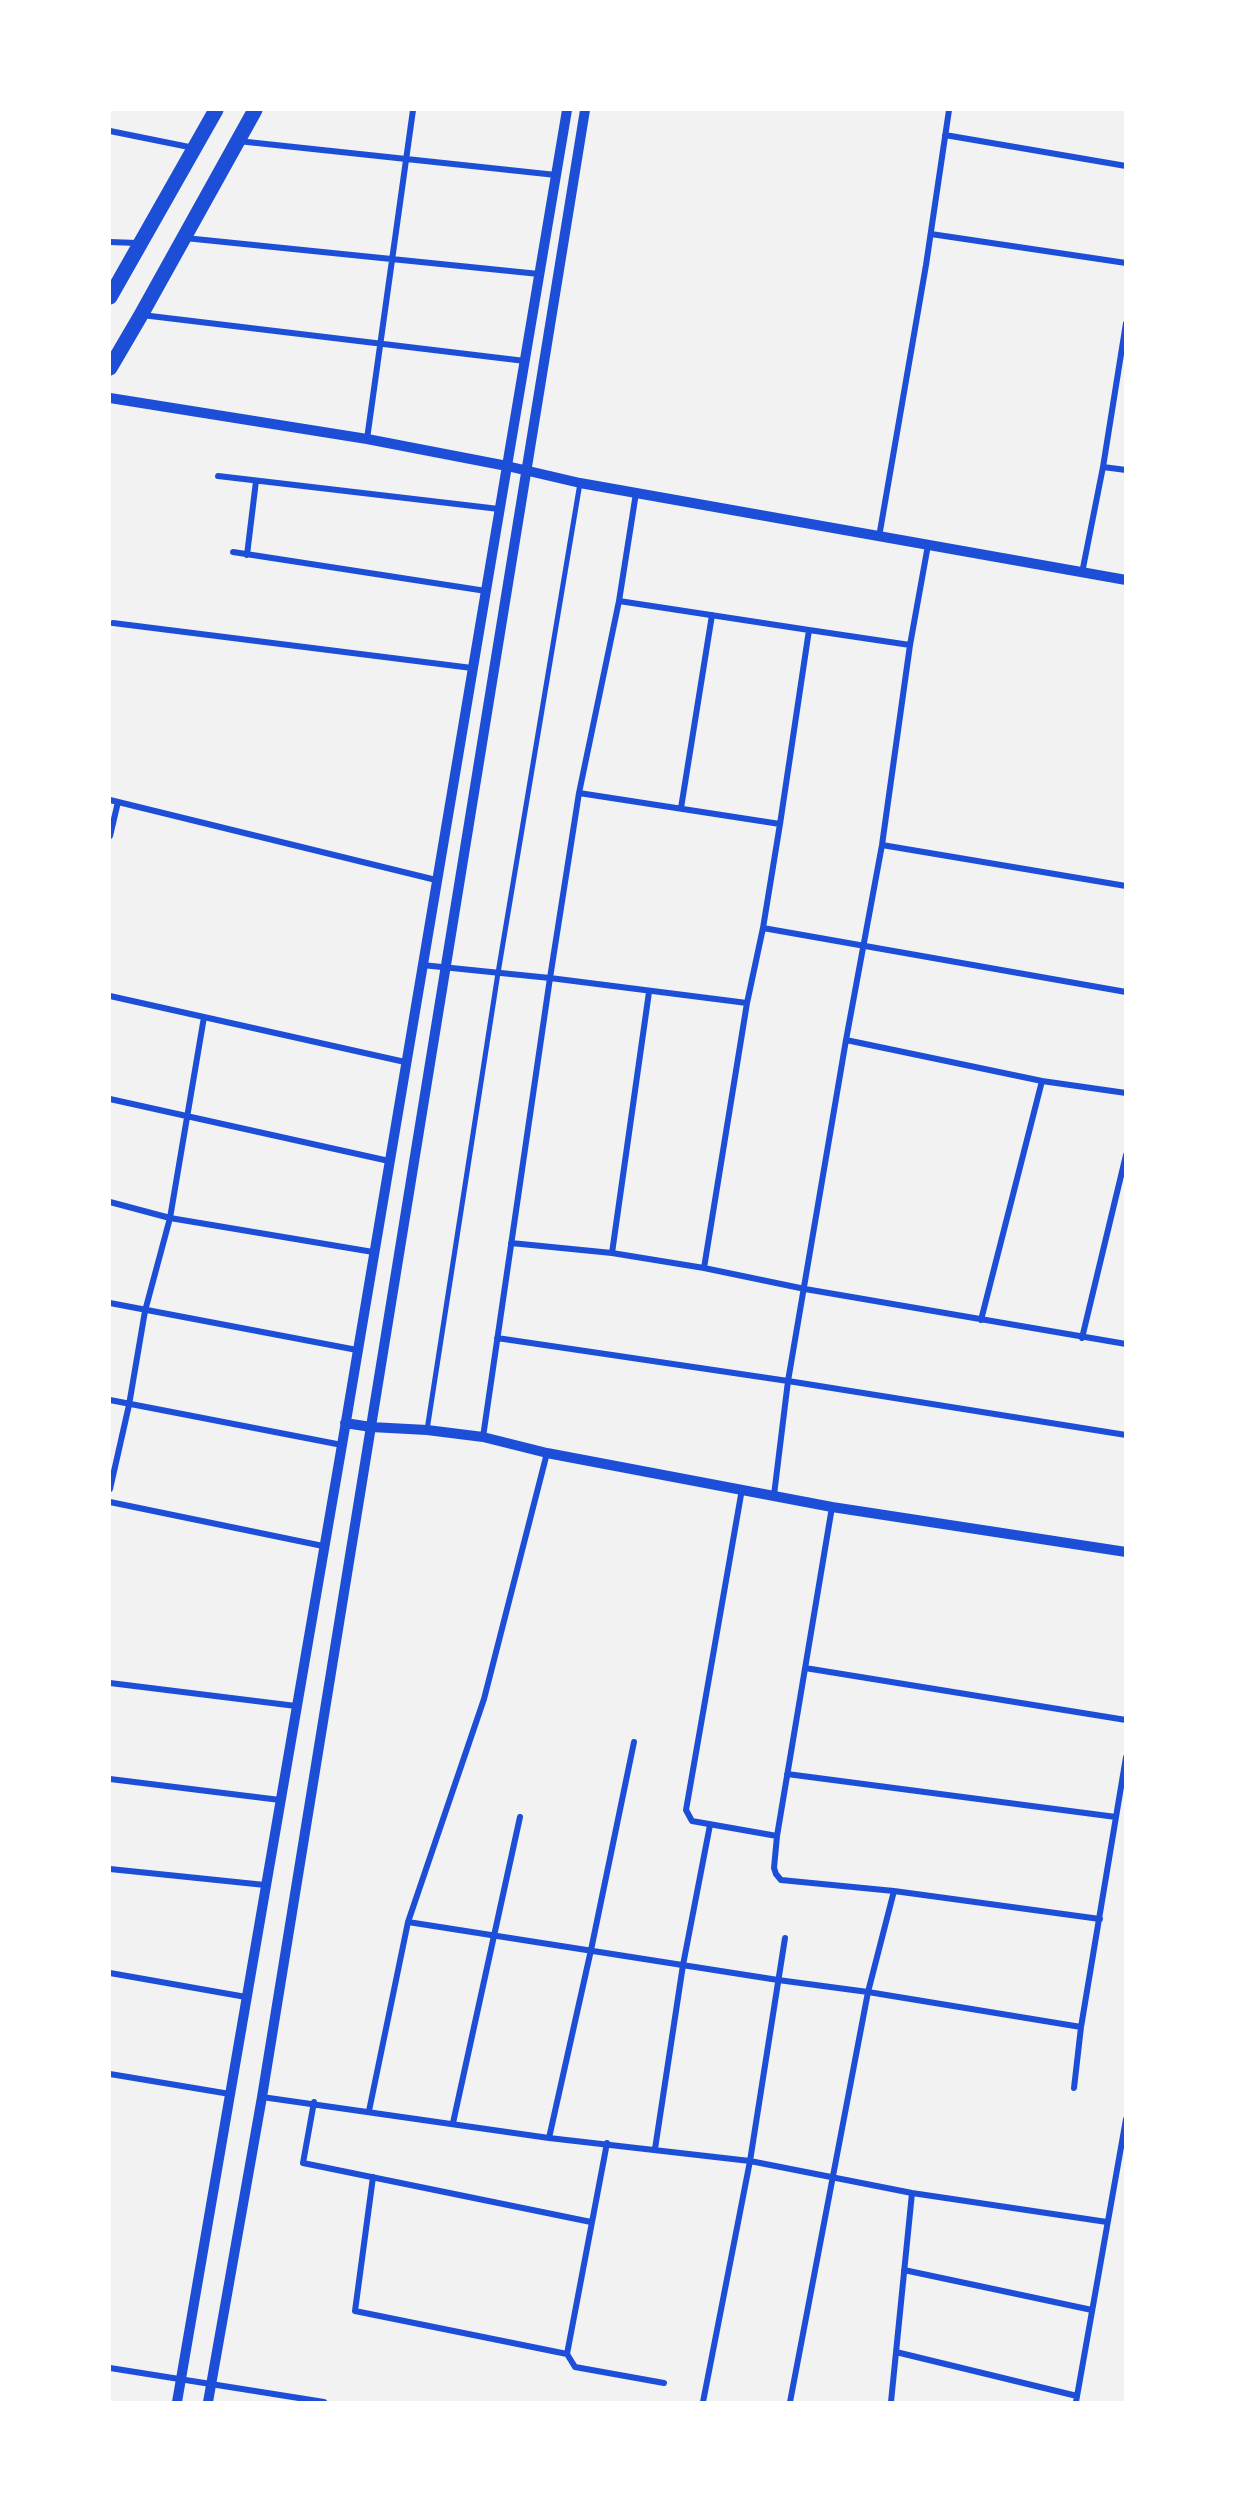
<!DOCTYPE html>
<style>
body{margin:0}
#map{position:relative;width:1235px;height:2512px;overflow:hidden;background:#f2f2f2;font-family:"Space Grotesk",sans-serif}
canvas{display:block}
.frame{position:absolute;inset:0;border:111px solid #fff;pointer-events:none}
</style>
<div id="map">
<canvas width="1235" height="2512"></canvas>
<div class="frame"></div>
</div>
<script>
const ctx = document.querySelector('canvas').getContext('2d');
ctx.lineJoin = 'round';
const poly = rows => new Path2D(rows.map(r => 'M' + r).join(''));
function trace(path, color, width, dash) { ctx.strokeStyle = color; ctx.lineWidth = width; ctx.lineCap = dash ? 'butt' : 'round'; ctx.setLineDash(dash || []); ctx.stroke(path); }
trace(poly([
 [427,1430,498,973,580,483]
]), '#1d4ed8', 5);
trace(poly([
 [110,131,194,148],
 [945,135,1126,166],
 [238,141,556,175],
 [931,234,1126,263],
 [185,238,539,274],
 [110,242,137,243],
 [142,315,525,361],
 [367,439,413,110],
 [1103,467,1126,470],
 [218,476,499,509],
 [879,537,926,265,949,110],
 [233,552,486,591],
 [247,555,256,481],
 [1082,573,1103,467,1126,323],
 [619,601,809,630,780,824],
 [113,623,472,668],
 [809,630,910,645],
 [579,793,780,824,763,928,747,1003,704,1268],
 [110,800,436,880],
 [681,808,712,615],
 [110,836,118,802],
 [882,845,1126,886],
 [763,928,1126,992],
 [422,965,550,978,747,1003],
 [110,996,405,1062],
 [846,1040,1042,1081,1126,1093],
 [110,1099,389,1161],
 [110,1202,170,1218,373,1252],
 [511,1243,612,1253,704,1268,805,1289,1126,1344],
 [612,1253,649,992],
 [110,1303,357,1350],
 [981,1320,1042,1081],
 [497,1338,788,1381,1126,1435],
 [1082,1338,1126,1155],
 [110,1400,342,1445],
 [483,1437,550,978,579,793,619,601,636,493],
 [547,1453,484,1699,408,1922,778,1980,868,1992,790,2402],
 [110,1489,129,1405,145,1311,170,1218,204,1017],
 [742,1489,686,1810,692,1821,777,1836],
 [774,1495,788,1381,846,1040,882,845,910,645,928,545],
 [110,1502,323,1546],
 [832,1507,777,1836,774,1868,776,1874,781,1880,894,1891,1100,1919],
 [805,1668,1126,1720],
 [110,1683,296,1706],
 [787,1774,1116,1817],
 [110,1779,280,1800],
 [110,1869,265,1885],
 [894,1891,868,1992,1081,2027],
 [110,1973,246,1997],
 [110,2074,230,2094],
 [1074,2088,1081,2027,1126,1757],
 [262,2097,549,2138,750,2161,912,2193,1107,2222],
 [314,2102,303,2163,591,2222],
 [369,2111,408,1922],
 [453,2123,520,1817],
 [549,2138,591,1950,634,1742],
 [607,2143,567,2354,575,2367,664,2383],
 [655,2149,683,1965,710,1825],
 [373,2177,355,2311,567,2354],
 [904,2270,1092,2310],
 [896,2352,1077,2396],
 [110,2368,324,2402],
 [703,2402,750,2161,785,1938],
 [891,2402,912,2193],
 [1076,2402,1126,2119]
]), '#1d4ed8', 6);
trace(poly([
 [110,398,367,439,507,466,580,483,1126,580],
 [345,1423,371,1427,427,1430,483,1437,547,1453,832,1507,1126,1552],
 [177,2402,342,1445,567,110],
 [208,2402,262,2097,585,110]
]), '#1d4ed8', 10);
trace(poly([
 [110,297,216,110],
 [110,368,141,315,255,110]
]), '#1d4ed8', 15);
</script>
